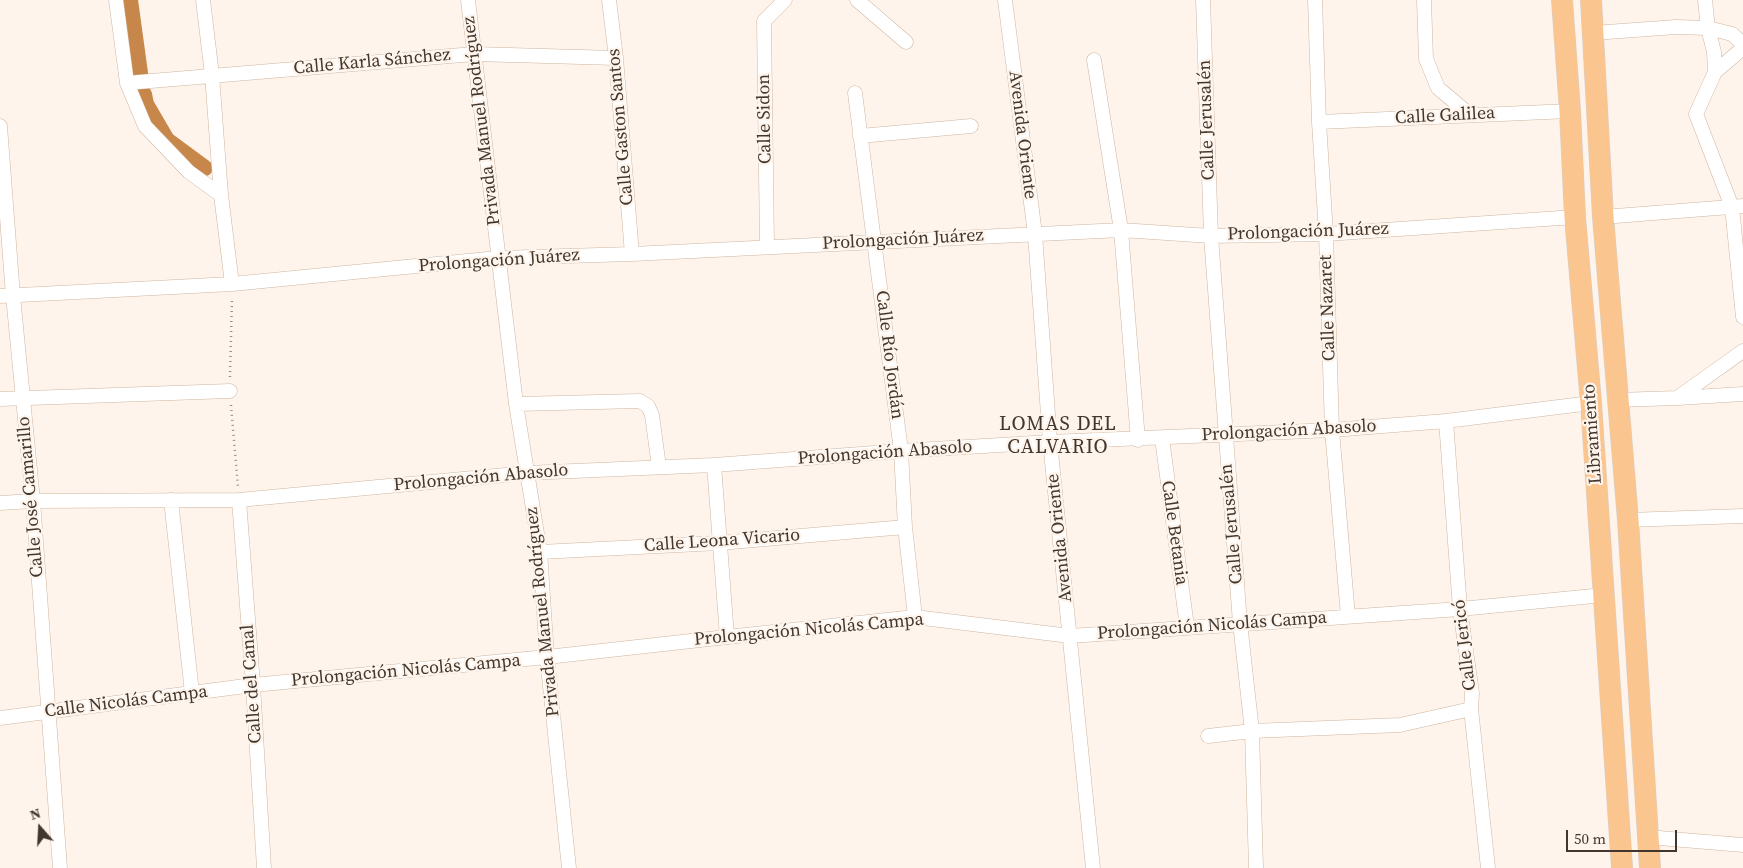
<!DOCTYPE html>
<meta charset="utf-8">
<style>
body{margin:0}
#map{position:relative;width:1743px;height:868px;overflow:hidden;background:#fff4eb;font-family:"Source Serif 4",serif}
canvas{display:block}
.north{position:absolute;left:15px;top:803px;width:50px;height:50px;-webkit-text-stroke:4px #fff4eb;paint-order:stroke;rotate:341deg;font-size:14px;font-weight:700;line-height:20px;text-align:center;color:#41372e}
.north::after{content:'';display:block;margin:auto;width:18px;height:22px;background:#41372e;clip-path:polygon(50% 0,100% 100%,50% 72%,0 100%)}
.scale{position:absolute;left:1566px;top:830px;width:111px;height:22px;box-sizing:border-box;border:2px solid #41372e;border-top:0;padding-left:6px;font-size:15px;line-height:18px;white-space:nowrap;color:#41372e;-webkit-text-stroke:4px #fff4eb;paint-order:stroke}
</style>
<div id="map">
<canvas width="1743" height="868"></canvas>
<div class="north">N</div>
<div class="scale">50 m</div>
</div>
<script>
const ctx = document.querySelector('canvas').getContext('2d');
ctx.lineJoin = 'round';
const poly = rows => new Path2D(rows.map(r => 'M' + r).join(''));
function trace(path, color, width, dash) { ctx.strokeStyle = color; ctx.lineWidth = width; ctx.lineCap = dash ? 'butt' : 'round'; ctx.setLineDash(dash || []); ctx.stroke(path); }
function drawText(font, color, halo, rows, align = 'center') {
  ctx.font = font + ' "Source Serif 4",serif'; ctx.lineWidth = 4.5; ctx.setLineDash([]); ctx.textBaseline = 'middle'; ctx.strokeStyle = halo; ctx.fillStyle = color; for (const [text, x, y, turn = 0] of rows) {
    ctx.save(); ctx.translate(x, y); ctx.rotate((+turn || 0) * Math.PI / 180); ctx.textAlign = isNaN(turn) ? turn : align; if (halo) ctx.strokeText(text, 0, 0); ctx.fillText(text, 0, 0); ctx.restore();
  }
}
trace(poly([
 [130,0,140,73],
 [144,94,146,104,167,140,205,168]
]), '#c8874a', 16);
const street = poly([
 [116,0,127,83,145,126,189,172,221,195],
 [203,0,212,75,221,195,232,284],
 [468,0,516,404,540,552,547,657,569,868],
 [609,0,616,58,632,254],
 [857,0,906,42],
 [1005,0,1035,234,1050,442,1093,868],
 [1203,0,1211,236,1240,623,1252,731,1256,868],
 [1315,0,1319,122,1326,234,1332,430,1348,616],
 [1424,0,1426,59,1438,88,1469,114],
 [1705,0,1708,28,1714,52,1715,72,1696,114,1732,207,1743,317],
 [1593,33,1676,27,1708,28,1732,34,1743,44],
 [1094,60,1121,230,1138,440],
 [1715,72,1743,48],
 [127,83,474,54,616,58],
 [855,93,901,451,905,527,915,617],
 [1319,122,1570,111],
 [0,126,13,296,33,501,60,868],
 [860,136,971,126],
 [1603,217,1743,206],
 [767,246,764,21,785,0],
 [0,296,232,284,498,258,632,254,1121,230,1211,236,1326,234,1575,217],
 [1678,398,1743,394],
 [0,399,230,391],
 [1617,400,1677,398,1743,351],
 [516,404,640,401,648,406,652,415,659,467],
 [1446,421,1460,609,1472,693,1471,709,1488,868],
 [1162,438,1187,627],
 [714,465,727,637],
 [171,500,192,693],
 [239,500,253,685,264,868],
 [0,503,33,501,239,500,527,473,714,465,901,451,1050,442,1332,430,1446,421,1591,403],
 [1628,520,1743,516],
 [540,552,719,543,905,527],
 [0,718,253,685,547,657,727,637,915,617,1070,636,1460,609,1604,595],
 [1208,736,1252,731,1400,725,1471,709],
 [1647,837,1743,845]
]);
const primary = poly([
 [1562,0,1570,111,1575,217,1591,403,1622,868],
 [1591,0,1603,217,1628,520,1650,868]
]);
trace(street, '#cfb59f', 15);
trace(primary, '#d5d3d1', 22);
trace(poly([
 [230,377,232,298],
 [231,405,238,487]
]), '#998e85', 2.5, [1, 4]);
trace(street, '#fff', 14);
trace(primary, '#fbc58f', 21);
drawText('18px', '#41372e', '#fff4eb', [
 ["Calle Karla Sánchez",372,62,-5],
 ["Calle Galilea",1445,116,-3],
 ["Calle Sidon",765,119,-91],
 ["Calle Jerusalén",1207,120,-92],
 ["Privada Manuel Rodríguez",482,121,-97],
 ["Calle Gaston Santos",621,127,-95],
 ["Avenida Oriente",1022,135,83],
 ["Prolongación Juárez",1308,232,-2],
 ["Prolongación Juárez",903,240,-3],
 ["Prolongación Juárez",499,261,-4],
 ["Calle Nazaret",1328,308,-92],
 ["Calle Río Jordán",889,355,83],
 ["Prolongación Abasolo",1289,431,-3],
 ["Libramiento",1593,434,-94],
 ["Prolongación Abasolo",885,453,-4],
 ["Prolongación Abasolo",481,478,-5],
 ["Calle José Camarillo",31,497,-95],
 ["Calle Jerusalén",1232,524,-95],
 ["Calle Betania",1174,533,82],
 ["Avenida Oriente",1060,538,-96],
 ["Calle Leona Vicario",722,541,-4],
 ["Privada Manuel Rodríguez",543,612,-96],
 ["Prolongación Nicolás Campa",1212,626,-4],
 ["Prolongación Nicolás Campa",809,630,-5],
 ["Calle Jericó",1465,645,-97],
 ["Prolongación Nicolás Campa",406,671,-5],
 ["Calle del Canal",252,684,-94],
 ["Calle Nicolás Campa",126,702,-7]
]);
ctx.letterSpacing = '1px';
drawText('20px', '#41372e', '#fff4eb', [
 ["LOMAS DEL",1058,425],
 ["CALVARIO",1058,448]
]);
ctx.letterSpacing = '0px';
</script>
